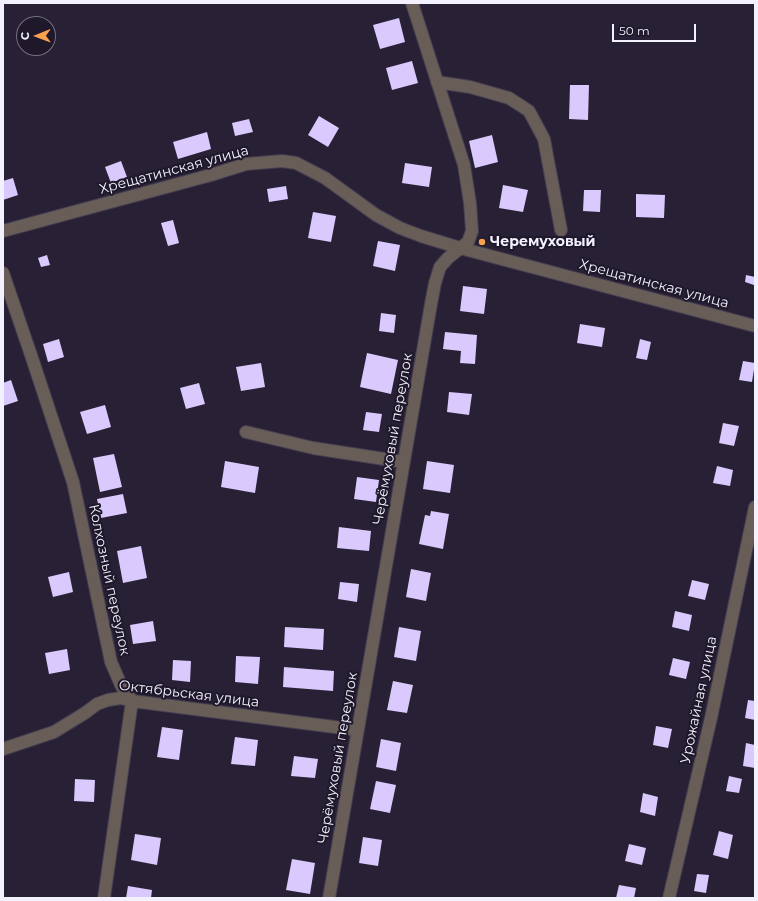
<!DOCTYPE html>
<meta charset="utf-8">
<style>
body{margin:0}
#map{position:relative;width:758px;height:901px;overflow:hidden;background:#282135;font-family:Montserrat,sans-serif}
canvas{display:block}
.frame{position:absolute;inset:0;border:4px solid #f4f1fe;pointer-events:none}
.north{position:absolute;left:16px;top:16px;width:40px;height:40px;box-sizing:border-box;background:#1e182a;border:1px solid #746f7f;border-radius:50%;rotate:269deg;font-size:11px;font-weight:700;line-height:16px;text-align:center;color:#f4f1fe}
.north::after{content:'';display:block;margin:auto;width:14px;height:18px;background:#fa9f4e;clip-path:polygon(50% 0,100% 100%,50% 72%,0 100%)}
.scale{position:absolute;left:612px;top:24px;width:84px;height:18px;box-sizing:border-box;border:2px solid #f4f1fe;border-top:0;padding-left:5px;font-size:12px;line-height:14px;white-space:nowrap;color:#f4f1fe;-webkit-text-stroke:3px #1e182a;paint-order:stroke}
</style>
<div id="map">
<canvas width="758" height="901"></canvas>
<div class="frame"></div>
<div class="north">С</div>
<div class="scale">50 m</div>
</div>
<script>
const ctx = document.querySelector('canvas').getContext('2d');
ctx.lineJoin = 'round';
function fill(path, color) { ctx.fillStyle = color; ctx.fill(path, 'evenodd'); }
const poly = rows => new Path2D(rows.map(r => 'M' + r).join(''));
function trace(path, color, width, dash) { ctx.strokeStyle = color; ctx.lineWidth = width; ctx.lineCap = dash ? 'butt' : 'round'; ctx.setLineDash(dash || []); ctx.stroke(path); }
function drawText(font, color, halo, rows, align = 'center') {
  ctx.font = font + ' Montserrat,sans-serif'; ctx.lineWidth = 4; ctx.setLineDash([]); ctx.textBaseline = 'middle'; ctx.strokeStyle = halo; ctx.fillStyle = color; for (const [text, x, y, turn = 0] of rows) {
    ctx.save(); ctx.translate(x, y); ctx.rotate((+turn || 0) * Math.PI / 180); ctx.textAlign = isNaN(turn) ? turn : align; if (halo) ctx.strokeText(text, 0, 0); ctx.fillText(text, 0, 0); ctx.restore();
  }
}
fill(poly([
 [399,18,405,42,380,49,373,25],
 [412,61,418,83,392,90,386,68],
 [570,85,589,85,588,120,569,119],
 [319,116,339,128,328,147,308,135],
 [249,119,253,132,235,136,232,123],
 [207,132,211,149,178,159,173,142],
 [492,135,498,162,475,168,469,141],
 [121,161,127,177,111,183,105,167],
 [405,163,432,167,429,187,402,183],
 [13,178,18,195,3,200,3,181],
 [503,185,528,190,523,212,499,208],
 [286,186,288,199,269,202,267,189],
 [584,190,601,190,600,212,583,211],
 [636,194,665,195,664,218,636,217],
 [313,212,336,216,331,242,308,238],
 [173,220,179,243,168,246,161,223],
 [378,241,400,245,395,271,373,266],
 [47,255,50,265,41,267,38,258],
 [746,275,755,277,754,285,745,282],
 [463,286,487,289,484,314,460,311],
 [381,313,396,315,394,333,379,331],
 [580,324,605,328,602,347,577,343],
 [445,332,477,335,475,364,460,363,461,351,443,349],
 [59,339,64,357,48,362,43,344],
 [640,339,651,342,647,360,636,358],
 [367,353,398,360,391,394,360,387],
 [743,361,755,363,752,382,739,380],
 [261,363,265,387,241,391,236,367],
 [11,380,18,401,3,406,3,383],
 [199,383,205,404,186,409,180,388],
 [449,392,472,394,469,415,447,412],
 [105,405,111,427,87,434,80,412],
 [366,412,382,414,379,432,363,430],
 [723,423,739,426,734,446,719,443],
 [114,454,122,487,100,492,93,458],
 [225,461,259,467,255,493,221,487],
 [427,461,454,465,450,493,423,489],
 [717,466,733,470,730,486,713,483],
 [357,477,379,480,376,502,354,499],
 [123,494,127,513,101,518,97,499],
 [431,511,449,514,443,549,419,544,425,515,430,516],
 [339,527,371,531,369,551,337,548],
 [141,546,147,578,123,583,117,551],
 [411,569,431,573,426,601,406,597],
 [69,572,73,592,53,597,48,577],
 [692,580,709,584,705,600,688,596],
 [340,582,359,584,357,602,338,599],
 [675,611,692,615,689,631,672,627],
 [153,621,156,641,133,644,130,625],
 [285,627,324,629,323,650,284,647],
 [399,627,421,631,416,661,394,657],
 [67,649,70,670,49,674,45,653],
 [236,656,260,657,258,684,235,682],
 [673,658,690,662,686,679,669,675],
 [173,660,191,661,190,682,172,680],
 [284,667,334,671,333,691,283,687],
 [393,681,413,685,407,713,387,710],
 [748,700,755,701,755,720,745,718],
 [656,726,672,729,668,748,653,745],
 [162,727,183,730,179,760,157,757],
 [235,737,258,740,255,766,231,764],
 [381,739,401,743,396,771,376,767],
 [746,743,755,745,755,768,743,766],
 [294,756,318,759,315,778,291,776],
 [729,776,742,779,739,793,726,791],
 [75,779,95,780,94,802,74,801],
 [376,781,396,785,390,813,370,809],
 [643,793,658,797,655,816,640,812],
 [719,831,733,835,728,859,713,855],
 [135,834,161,838,157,865,131,860],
 [363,837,382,840,378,866,359,863],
 [629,844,646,848,642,865,625,861],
 [292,859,315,863,310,894,286,890],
 [697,874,709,875,706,893,694,891],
 [619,885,636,888,634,898,616,898],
 [128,886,152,890,151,898,126,898]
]), '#d9c9fd');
const minor = poly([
 [437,82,470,87,509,98,529,111,544,139,561,230],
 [3,231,211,175,246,164,282,161,296,163,325,178,376,215,400,228,421,236,460,248,755,326],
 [3,273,32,358,73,482,111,662,121,685,132,701,104,898],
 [246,432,313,448,404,462],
 [3,749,54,732,85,713,97,704,108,700,121,698,132,701,358,730],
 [329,898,431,304,435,283,440,267,448,258,468,242,472,231,470,203,464,165,412,3],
 [669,898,711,718,755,507]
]);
trace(minor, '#453e51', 14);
trace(minor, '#685d57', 12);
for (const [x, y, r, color] of [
 [482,242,4,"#fa9f4e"]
]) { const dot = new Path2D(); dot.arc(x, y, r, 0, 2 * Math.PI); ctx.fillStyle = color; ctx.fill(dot); trace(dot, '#1e182a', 1.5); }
drawText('14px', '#f4f1fe', '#1e182a', [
 ["Хрещатинская улица",174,170,-15],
 ["Хрещатинская улица",654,284,15],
 ["Черёмуховый переулок",393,439,-80],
 ["Колхозный переулок",109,580,78],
 ["Октябрьская улица",189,694,7],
 ["Урожайная улица",699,700,-78],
 ["Черёмуховый переулок",338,758,-80]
]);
drawText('bold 14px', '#f4f1fe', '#1e182a', [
 ["Черемуховый",490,242]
], 'left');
</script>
